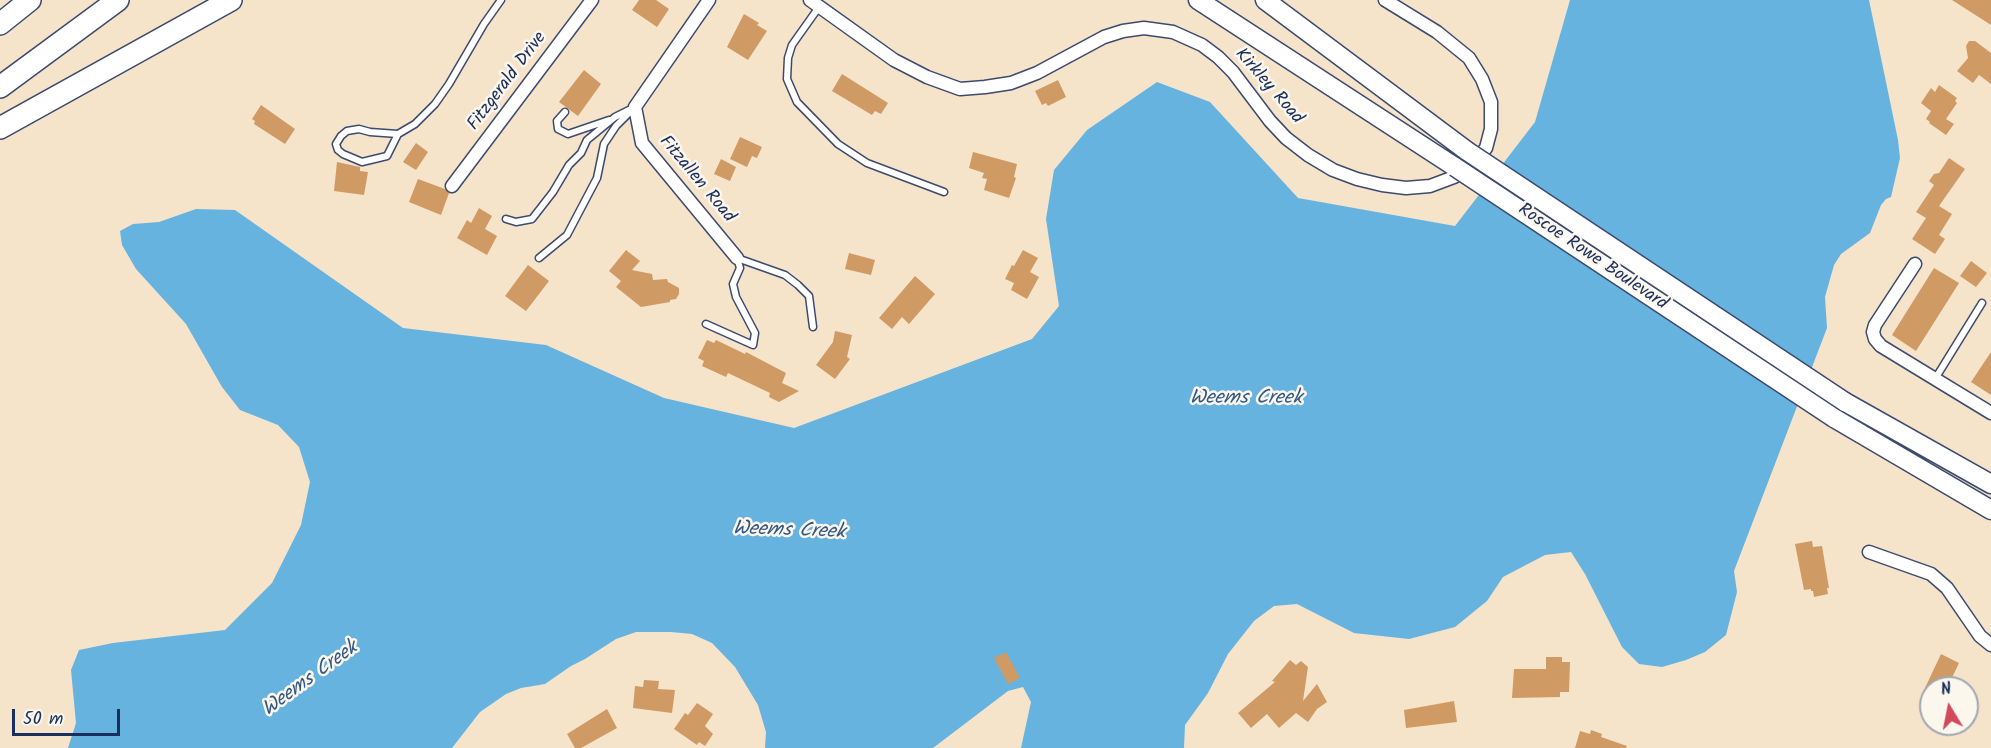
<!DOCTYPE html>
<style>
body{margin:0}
#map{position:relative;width:1991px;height:748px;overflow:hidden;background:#f5e3ca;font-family:Kalam,sans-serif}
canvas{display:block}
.north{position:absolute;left:1919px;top:676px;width:60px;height:60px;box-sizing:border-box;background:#fbf7ec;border:2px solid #a1a7b3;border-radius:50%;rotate:350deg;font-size:16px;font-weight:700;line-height:24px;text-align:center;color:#1b2f5e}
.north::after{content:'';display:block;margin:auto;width:21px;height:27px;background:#d1495b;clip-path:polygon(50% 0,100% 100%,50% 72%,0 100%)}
.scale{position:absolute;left:12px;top:709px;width:108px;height:27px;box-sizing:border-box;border:3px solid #1b2f5e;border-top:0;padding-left:8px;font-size:18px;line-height:21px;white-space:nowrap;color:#1b2f5e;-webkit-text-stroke:4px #fbf7ec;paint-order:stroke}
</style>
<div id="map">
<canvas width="1991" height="748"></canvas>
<div class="north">N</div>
<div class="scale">50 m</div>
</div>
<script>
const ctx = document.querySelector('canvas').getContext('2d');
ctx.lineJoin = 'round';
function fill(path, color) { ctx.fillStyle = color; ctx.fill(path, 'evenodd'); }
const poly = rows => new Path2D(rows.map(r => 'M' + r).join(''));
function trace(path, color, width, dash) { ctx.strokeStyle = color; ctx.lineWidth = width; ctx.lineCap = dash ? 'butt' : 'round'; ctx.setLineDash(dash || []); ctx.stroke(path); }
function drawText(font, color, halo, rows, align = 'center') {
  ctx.font = font + ' Kalam,sans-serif'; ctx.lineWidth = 5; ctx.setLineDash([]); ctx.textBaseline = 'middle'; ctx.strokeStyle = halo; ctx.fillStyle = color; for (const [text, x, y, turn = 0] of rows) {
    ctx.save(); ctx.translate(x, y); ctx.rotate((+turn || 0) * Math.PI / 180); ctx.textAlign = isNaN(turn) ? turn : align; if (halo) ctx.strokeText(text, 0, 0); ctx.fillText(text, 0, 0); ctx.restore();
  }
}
fill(poly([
 [1570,0,1869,0,1898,140,1900,158,1891,197,1886,199,1881,205,1870,233,1841,254,1834,265,1825,297,1827,328,1734,571,1737,592,1726,635,1705,652,1686,660,1662,667,1639,664,1622,647,1585,574,1571,552,1545,555,1503,577,1487,601,1455,627,1409,639,1354,633,1297,604,1274,606,1254,621,1228,654,1208,693,1185,725,1184,748,1021,748,1031,702,1023,687,1008,691,933,748,765,748,766,732,758,705,735,667,712,643,692,634,671,632,636,632,616,639,585,659,571,666,545,684,521,688,506,694,480,712,452,748,68,748,76,723,71,670,79,650,113,643,225,630,272,583,301,525,310,482,299,447,278,425,240,410,222,387,186,324,136,269,122,245,120,231,133,224,159,222,196,209,235,210,403,328,546,345,664,398,794,428,1032,339,1059,306,1046,219,1054,170,1087,130,1157,82,1210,102,1298,198,1455,226,1535,122]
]), '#67b3e0');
fill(poly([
 [639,0,656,0,669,9,657,27,632,10],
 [1952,0,1991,0,1991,25],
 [744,14,759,23,757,25,767,31,748,60,727,47],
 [1969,41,1975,41,1991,53,1991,84,1979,75,1973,83,1957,71,1968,58,1966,46],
 [584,70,601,84,578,116,559,102],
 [842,74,888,103,881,114,875,111,872,115,832,91],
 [1058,80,1066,97,1048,106,1046,103,1042,105,1035,91],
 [1939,85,1957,98,1955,101,1957,103,1946,119,1954,124,1946,135,1929,123,1930,122,1926,119,1931,111,1921,103,1931,88,1935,92],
 [261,105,295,129,285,144,254,124,255,121,252,119],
 [740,137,762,147,757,158,752,156,747,167,730,159],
 [416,143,428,152,416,170,403,162],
 [973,152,1017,164,1014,177,1016,178,1009,198,984,190,987,179,982,178,984,173,969,168],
 [1949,158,1965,169,1939,206,1952,214,1939,235,1945,239,1935,254,1912,239,1926,218,1916,212,1934,185,1929,181,1934,174,1939,173],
 [721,159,736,167,730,181,714,174],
 [337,162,360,167,360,171,368,172,364,195,334,191],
 [418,179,445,189,449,193,441,215,409,202],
 [479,208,492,216,485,229,497,236,487,255,457,238,467,220,471,223],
 [626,250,640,261,632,270,652,274,653,280,667,279,668,282,679,288,679,294,676,299,670,300,670,302,641,307,616,287,621,281,609,271],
 [1023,250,1038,258,1030,272,1039,277,1027,299,1011,290,1014,283,1005,279,1012,265,1014,266],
 [849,253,875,260,871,275,845,269],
 [1971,261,1987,273,1976,287,1960,276],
 [528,265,549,281,526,311,505,296],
 [1934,268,1959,283,1916,351,1892,335],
 [915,276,935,294,909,324,902,317,892,329,879,318],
 [835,331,852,335,847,357,850,359,835,379,816,365,833,342],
 [707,340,714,343,716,340,745,354,746,352,786,373,782,383,799,391,779,402,769,397,770,393,728,373,726,377,702,366,704,361,698,358],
 [1991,352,1991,395,1971,382],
 [1812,541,1813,547,1822,546,1829,588,1827,588,1828,594,1814,597,1813,591,1811,591,1811,589,1804,590,1795,544],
 [1006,652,1020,678,1008,684,994,658],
 [1941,654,1959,663,1947,688,1925,688],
 [1546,657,1562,657,1562,662,1570,662,1569,692,1560,692,1560,697,1512,698,1514,669,1546,669],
 [1290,660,1296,665,1301,661,1308,667,1303,701,1317,684,1327,702,1317,709,1308,722,1296,713,1279,728,1267,714,1251,728,1238,713,1275,682,1272,681],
 [644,680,659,681,658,689,675,690,672,713,633,708,635,686,643,687],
 [1454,701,1457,722,1406,728,1404,710],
 [697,703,713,714,705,726,713,734,705,746,699,742,697,745,674,729,685,713,688,715],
 [607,709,617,728,581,748,575,748,567,734],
 [1591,730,1602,734,1601,737,1627,746,1626,748,1575,748,1580,731,1590,734]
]), '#d09a65');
const lane = poly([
 [819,7,792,45,788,58,787,79,797,102,838,144,867,163,944,192],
 [565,112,557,121,558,129,568,134,609,120],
 [398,134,370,132,359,129,347,131,341,136,336,144,338,150,343,154,362,162,387,156,398,134,415,124,435,104,449,84,484,24,501,0],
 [506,219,516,222,532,219,553,192,569,165,581,153,587,140,615,117,629,110],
 [539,258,567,235,597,178,604,144,616,126,634,108],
 [737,258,785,275,798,285,809,296,813,327],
 [706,324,753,345,755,333,736,297,733,284,740,268,737,258],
 [1935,379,1982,303]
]);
const street = poly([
 [709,0,635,107,642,143,737,258],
 [810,0,894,60,927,77,960,89,985,87,1011,83,1037,73,1104,37,1123,31,1144,28,1173,32,1202,45,1218,57,1233,72,1270,121,1286,138,1308,155,1333,170,1357,179,1382,185,1406,188,1430,186,1454,177,1472,165,1486,148,1491,129,1491,102,1482,79,1469,58,1437,32,1385,0],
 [452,186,592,0],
 [1915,264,1875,325,1873,332,1875,339,1881,346,1991,413],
 [1869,552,1931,574,1947,588,1980,636,1991,645]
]);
const primary = poly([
 [1198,0,1455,167],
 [1265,0,1467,151],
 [1845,402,1991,484],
 [1834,418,1991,510]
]);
const highway = poly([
 [0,24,30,0],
 [0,87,118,0],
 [0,128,231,0]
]);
trace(lane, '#3c4a6e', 9);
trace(street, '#3c4a6e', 15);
trace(primary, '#3c4a6e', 21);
trace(highway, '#3c4a6e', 24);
trace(lane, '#fff', 6);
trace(street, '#fff', 12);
trace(primary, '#fff', 18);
trace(highway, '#fff', 21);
const primaryBridge = poly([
 [1467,151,1845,402],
 [1455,167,1834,418]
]);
trace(primaryBridge, '#3c4a6e', 21, []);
trace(primaryBridge, '#fff', 18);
drawText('18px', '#1b2f5e', '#fbf7ec', [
 ["Fitzgerald Drive",508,82,-53],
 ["Kirkley Road",1268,87,49],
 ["Fitzallen Road",696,180,50],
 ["Roscoe Rowe Boulevard",1592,258,34]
]);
drawText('italic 20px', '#325785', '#fbf7ec', [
 ["Weems Creek",1246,400],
 ["Weems Creek",789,532,2],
 ["Weems Creek",311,680,-36]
]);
</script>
